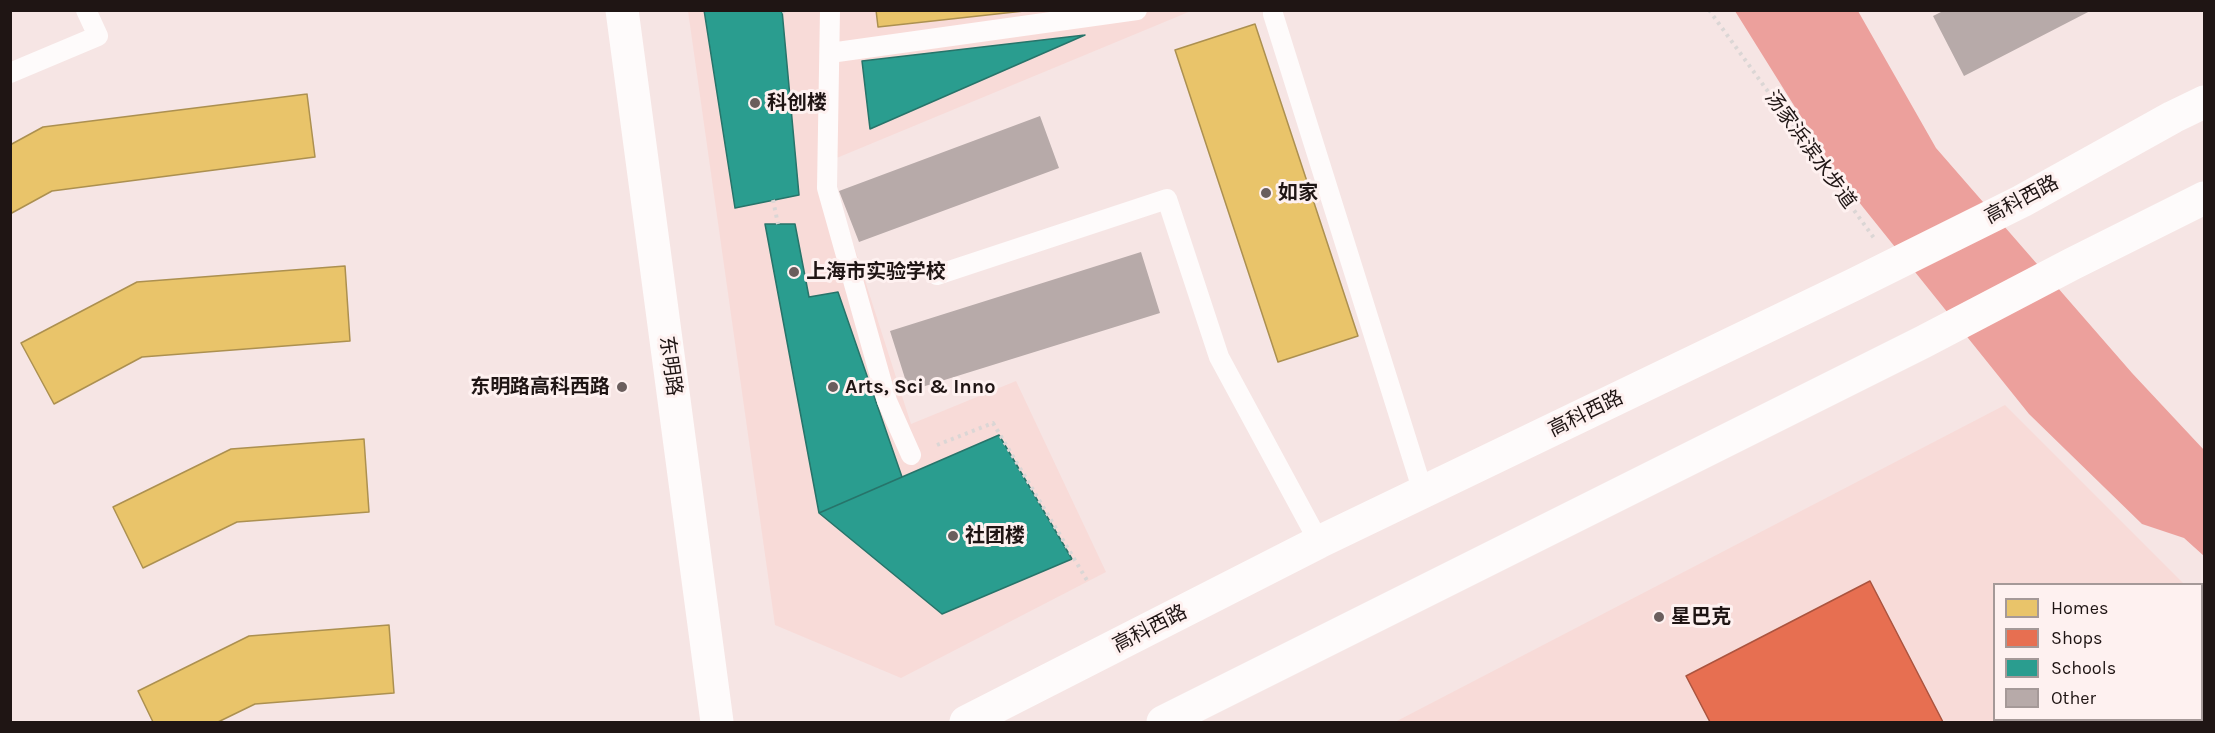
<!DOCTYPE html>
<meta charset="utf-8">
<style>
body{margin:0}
#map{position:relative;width:2215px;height:733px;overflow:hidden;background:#f6e5e4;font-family:Karla,sans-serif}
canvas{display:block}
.frame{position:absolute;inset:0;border:12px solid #1f1514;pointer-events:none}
.legend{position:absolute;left:1993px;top:583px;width:210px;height:138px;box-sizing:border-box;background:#fef1f0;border:2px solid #a59998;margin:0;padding:8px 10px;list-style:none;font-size:18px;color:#1f1514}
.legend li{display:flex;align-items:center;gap:12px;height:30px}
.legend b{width:30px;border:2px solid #a59998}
</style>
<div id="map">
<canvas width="2215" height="733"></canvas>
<div class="frame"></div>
<ul class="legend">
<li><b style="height:16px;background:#e9c46a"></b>Homes</li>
<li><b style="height:16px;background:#e76f51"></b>Shops</li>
<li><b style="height:16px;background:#2a9d8f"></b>Schools</li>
<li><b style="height:16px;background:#b7aaa9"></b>Other</li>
</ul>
</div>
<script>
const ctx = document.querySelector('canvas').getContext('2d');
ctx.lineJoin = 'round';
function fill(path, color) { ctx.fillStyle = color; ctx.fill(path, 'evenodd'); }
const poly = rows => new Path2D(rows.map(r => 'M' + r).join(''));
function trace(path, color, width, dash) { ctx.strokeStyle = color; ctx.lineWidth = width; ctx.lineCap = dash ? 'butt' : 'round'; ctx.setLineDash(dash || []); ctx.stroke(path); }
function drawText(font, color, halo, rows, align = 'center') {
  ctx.font = font + ' Karla,"Noto Sans SC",sans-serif'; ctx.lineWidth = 6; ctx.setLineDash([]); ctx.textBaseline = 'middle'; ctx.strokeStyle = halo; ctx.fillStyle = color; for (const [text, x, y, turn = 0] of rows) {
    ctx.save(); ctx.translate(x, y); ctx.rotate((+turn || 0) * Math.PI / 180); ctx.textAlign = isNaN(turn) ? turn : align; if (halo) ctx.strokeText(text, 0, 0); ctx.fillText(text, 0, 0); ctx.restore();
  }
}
fill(poly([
 [688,11,1191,11,827,162,911,424,1016,381,1106,572,901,678,775,625],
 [2005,405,2184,584,1994,584,1994,720,2184,720,2183,722,1395,722],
 [2202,601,2204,604,2204,649,2202,659]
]), '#f8dbd8');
fill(poly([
 [1735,11,1858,11,1936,148,2132,373,2204,450,2204,556,2184,538,2142,524,2029,414,1838,176]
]), '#eca09c');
const homes = poly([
 [876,10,1033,10,878,27,876,10],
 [1255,24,1358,336,1278,362,1175,50,1255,24],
 [307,94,315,157,52,191,10,214,10,145,43,127,307,94],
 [345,266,350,341,142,357,54,404,21,343,137,282,345,266],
 [364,439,369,512,237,522,143,568,113,507,231,449,364,439],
 [389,625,394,693,255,704,218,722,153,722,138,691,249,636,389,625]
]);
fill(homes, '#e9c46a');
trace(homes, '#ac9050', 1.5);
const shops = poly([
 [1870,581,1943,722,1710,722,1686,676,1870,581]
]);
fill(shops, '#e76f51');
trace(shops, '#ab543f', 1.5);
const schools = poly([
 [704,10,782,10,799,195,735,208,704,10],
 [1085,35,870,129,862,61,1085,35],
 [765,224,795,224,809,297,838,292,902,477,819,513,765,224],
 [999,435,1072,559,942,614,819,513,999,435]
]);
fill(schools, '#2a9d8f');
trace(schools, '#27746a', 1.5);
fill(poly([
 [1945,10,2092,10,1964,76,1933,16],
 [1040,116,1059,168,859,242,839,191],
 [1141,252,1160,313,909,391,890,331]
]), '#b7aaa9');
trace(poly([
 [1709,10,1874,238],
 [782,12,787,10],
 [773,200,778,224],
 [937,445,993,423,1088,582]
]), '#dbd6d5', 4, [3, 4.5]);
trace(poly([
 [830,10,827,188,887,401,911,455],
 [1273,14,1423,492],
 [830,53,1137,10],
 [10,73,98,36,86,10],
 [937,275,1167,199,1219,357,1319,542]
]), '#fefbfb', 20);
trace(poly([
 [622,10,717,722]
]), '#fefbfb', 33);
trace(poly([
 [966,722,1319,542,1855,284,2022,201,2173,117,2204,102],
 [1163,722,1923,342,2072,264,2204,198]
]), '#fefbfb', 33);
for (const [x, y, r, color] of [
 [755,103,6,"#6a5e5d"],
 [1266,193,6,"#6a5e5d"],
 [794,272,6,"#6a5e5d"],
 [622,387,6,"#6a5e5d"],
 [833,387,6,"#6a5e5d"],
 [953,536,6,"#6a5e5d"],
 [1659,617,6,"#6a5e5d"]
]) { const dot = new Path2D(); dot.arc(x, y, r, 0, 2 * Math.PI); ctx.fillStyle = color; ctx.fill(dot); trace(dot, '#fef1f0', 2); }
drawText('bold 20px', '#1f1514', '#fef1f0', [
 ["科创楼",767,103],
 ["如家",1278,193],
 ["上海市实验学校",806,272],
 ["东明路高科西路",610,387,"right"],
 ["Arts, Sci & Inno",845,387],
 ["社团楼",965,536],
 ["星巴克",1671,617]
], 'left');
drawText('20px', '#1f1514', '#fef1f0', [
 ["汤家浜滨水步道",1810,150,54],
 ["高科西路",2022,200,-28],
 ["东明路",670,366,82],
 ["高科西路",1586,414,-26],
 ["高科西路",1150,629,-27]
]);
</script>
